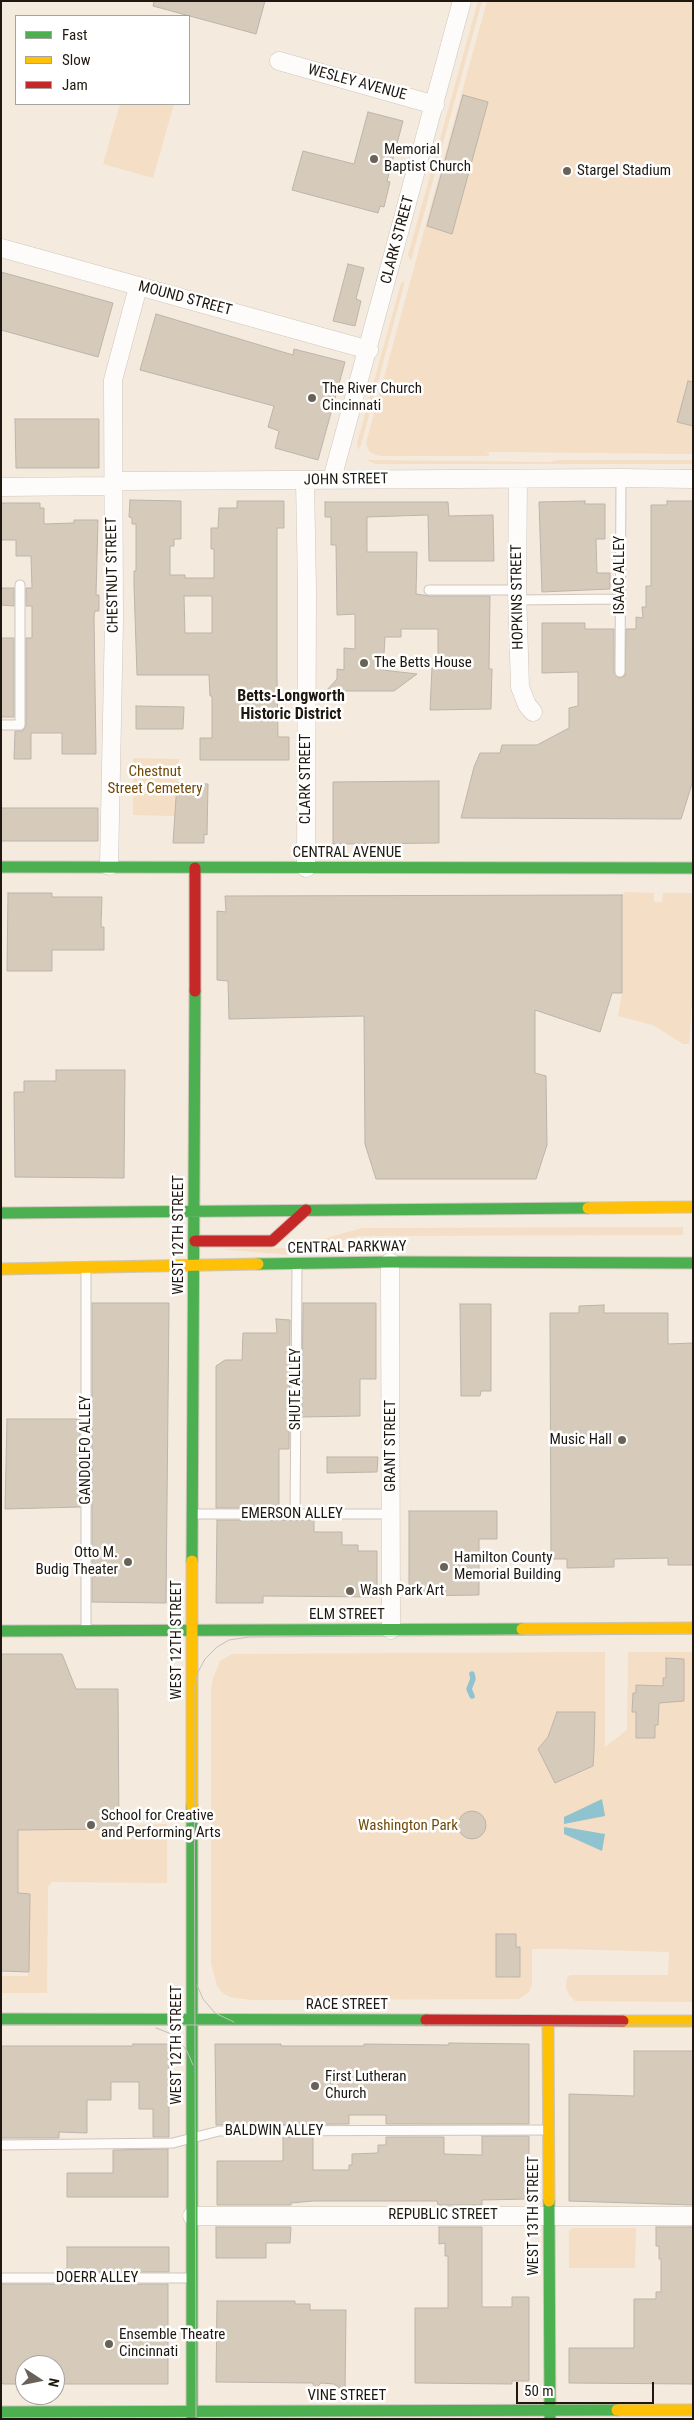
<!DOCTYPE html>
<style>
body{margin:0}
#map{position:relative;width:694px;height:2420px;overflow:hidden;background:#f5eade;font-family:"Roboto Condensed",sans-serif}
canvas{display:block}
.frame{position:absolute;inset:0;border:2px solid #1e1810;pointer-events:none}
.legend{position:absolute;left:15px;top:15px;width:175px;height:90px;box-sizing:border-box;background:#fff;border:1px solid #a5a39f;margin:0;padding:6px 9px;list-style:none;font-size:15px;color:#1e1810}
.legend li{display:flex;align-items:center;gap:10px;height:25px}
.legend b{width:25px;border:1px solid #a5a39f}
.north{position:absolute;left:15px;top:2355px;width:50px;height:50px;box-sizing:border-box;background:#fff;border:1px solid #a5a39f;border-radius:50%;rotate:101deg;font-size:14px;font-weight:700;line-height:20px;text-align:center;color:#1e1810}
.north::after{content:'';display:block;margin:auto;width:18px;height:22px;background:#696258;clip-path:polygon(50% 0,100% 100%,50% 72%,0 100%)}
.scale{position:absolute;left:516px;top:2382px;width:138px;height:22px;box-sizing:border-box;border:2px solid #1e1810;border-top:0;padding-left:6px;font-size:15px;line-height:18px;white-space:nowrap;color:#1e1810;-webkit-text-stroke:4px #fff;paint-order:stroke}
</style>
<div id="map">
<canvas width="694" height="2420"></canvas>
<div class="frame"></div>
<ul class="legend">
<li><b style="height:6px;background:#4caf50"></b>Fast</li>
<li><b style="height:6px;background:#ffc107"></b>Slow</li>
<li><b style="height:6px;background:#c62828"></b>Jam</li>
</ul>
<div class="north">N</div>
<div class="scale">50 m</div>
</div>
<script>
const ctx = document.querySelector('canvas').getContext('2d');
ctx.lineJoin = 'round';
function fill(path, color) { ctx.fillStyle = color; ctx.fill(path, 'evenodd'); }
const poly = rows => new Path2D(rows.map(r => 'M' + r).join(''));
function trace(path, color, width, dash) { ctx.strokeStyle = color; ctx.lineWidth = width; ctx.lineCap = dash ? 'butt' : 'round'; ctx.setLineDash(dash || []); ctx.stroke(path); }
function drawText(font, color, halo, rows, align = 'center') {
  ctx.font = font + ' "Roboto Condensed",sans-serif'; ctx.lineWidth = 5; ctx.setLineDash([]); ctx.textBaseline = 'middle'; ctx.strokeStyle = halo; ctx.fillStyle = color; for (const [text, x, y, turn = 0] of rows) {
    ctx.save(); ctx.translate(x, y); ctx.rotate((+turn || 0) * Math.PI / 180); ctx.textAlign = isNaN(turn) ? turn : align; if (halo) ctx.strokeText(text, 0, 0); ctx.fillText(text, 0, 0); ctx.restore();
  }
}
fill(poly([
 [478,1,482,1,411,261,408,255],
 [487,1,693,1,693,454,505,452,484,452,489,453,489,456,380,456,371,453,368,449,366,443],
 [120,104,174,104,153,178,103,164],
 [405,281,361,445,358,450,357,443,401,283],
 [366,460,550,462,558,460,693,460,693,464,376,464],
 [133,758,179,759,175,816,133,815],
 [626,892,654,893,654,902,662,902,663,893,692,893,692,1002,689,1044,683,1044,653,1025,618,1016,622,993,622,895],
 [683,1227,683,1235,359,1236,292,1255,220,1249,291,1248,362,1228],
 [605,1652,605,1747,627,1730,628,1652,693,1652,693,2002,575,2001,569,1995,566,1987,567,1978,570,1975,668,1975,669,1952,567,1949,532,1949,532,1985,529,1992,519,1999,252,2000,230,1997,223,1993,217,1986,211,1963,211,1690,213,1678,220,1661,232,1654],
 [167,1824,167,1883,52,1882,48,1887,47,1993,1,1993,1,1976,28,1976,29,1972,30,1894,18,1893,18,1830,119,1829,130,1825],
 [573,2228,636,2228,635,2268,569,2268,569,2231]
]), '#f4dec5');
fill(poly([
 [602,1799,605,1816,564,1824,564,1817],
 [564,1827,605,1834,602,1851,564,1834]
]), '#8fc3cf');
trace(poly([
 [472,1674,473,1679,469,1689,472,1696]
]), '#8fc3cf', 5.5);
const building = poly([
 [154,1,265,1,256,34,153,6,154,1],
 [463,95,488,102,452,234,427,226,463,95],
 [368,112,403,121,387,181,390,182,384,207,380,206,378,213,292,190,303,151,354,164,368,112],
 [348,264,364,268,356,299,361,301,355,326,333,321,348,264],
 [1,272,113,303,98,357,1,330,1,272],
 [156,314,293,355,294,349,345,362,318,460,275,448,279,431,268,427,274,406,140,370,156,314],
 [688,381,693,382,693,426,677,422,688,381],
 [15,419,99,419,99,468,16,468,15,419],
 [130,500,181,501,181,539,174,539,174,546,170,546,170,575,185,575,185,578,214,578,214,549,211,549,211,528,218,528,219,508,237,508,237,501,284,501,284,528,277,528,277,678,278,737,289,737,289,760,200,760,200,738,212,738,212,696,210,696,209,675,137,675,134,586,134,571,136,571,136,524,132,524,132,518,129,517,130,500],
 [184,596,212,596,212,633,185,633,184,596],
 [585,501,585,504,605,504,605,539,596,539,597,573,610,573,610,589,542,592,539,502,585,501],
 [667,501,693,501,692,784,681,819,461,818,474,767,480,753,500,753,502,745,537,745,569,728,569,708,578,706,578,672,542,673,542,623,585,623,585,629,614,629,614,672,619,678,625,676,626,629,636,629,636,617,643,618,642,607,646,607,646,586,651,586,651,505,667,505,667,501],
 [325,502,448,502,449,516,493,515,494,561,429,561,428,515,367,517,367,552,417,552,416,594,429,596,490,596,489,669,492,669,491,709,430,710,432,668,438,668,438,629,401,629,401,637,385,637,383,670,417,674,394,691,326,691,337,679,337,669,344,670,344,648,355,649,355,614,337,615,336,545,331,545,331,517,325,517,325,502],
 [1,503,40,503,40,508,44,508,44,524,74,523,74,520,98,520,96,595,99,595,99,611,95,611,94,616,96,754,62,754,62,733,31,733,31,759,14,759,15,731,23,731,26,725,26,638,32,638,32,606,26,606,26,588,32,588,31,556,16,556,16,540,1,540,1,503],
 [1,588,14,588,14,606,1,605,1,588],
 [1,638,14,638,14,717,1,717,1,638],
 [136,706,184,707,183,729,136,729,136,706],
 [439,781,439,843,333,844,333,782,439,781],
 [177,783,208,784,207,835,204,834,204,843,173,843,177,783],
 [1,808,98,808,98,841,1,841,1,808],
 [8,893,52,893,52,897,102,897,101,927,104,927,104,950,52,950,52,971,7,971,8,893],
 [622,895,622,993,612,993,600,1032,535,1010,535,1073,546,1076,547,1145,536,1179,376,1179,365,1144,364,1016,229,1019,228,981,217,980,217,911,226,912,225,896,622,895],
 [56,1070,125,1070,124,1178,15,1177,14,1092,24,1092,24,1081,56,1081,56,1070],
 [92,1303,169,1303,166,1603,92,1602,92,1303],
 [303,1303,376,1303,376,1379,360,1379,360,1416,302,1417,303,1303],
 [460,1304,491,1304,491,1391,481,1391,480,1396,461,1396,460,1304],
 [604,1305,604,1313,668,1313,668,1344,693,1343,693,1565,668,1565,668,1558,614,1559,614,1567,567,1568,567,1559,551,1559,550,1313,579,1313,579,1306,604,1305],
 [276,1319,290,1320,289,1449,279,1449,279,1508,216,1508,216,1366,225,1360,242,1360,243,1333,277,1333,276,1319],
 [7,1419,80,1419,80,1507,5,1509,7,1419],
 [327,1457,378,1457,377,1472,327,1473,327,1457],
 [409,1511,497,1511,497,1539,479,1539,479,1595,409,1596,409,1511],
 [217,1520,314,1520,314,1532,342,1532,342,1545,358,1545,358,1551,377,1551,377,1597,263,1596,263,1603,216,1603,217,1520],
 [1,1654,62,1654,76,1689,118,1689,119,1829,18,1830,18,1893,30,1894,29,1972,1,1971,1,1654],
 [666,1658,684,1659,684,1701,659,1703,658,1725,655,1725,655,1738,636,1738,636,1712,632,1712,633,1693,636,1693,636,1685,663,1686,663,1678,666,1678,666,1658],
 [557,1712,595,1712,594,1751,593,1766,555,1783,538,1749,548,1737,557,1712],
 '458 1825a14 14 0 1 1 28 0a14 14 0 1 1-28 0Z',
 [496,1934,516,1934,516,1947,520,1947,520,1977,496,1977,496,1934],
 [449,2043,529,2044,529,2124,386,2124,386,2115,349,2115,349,2124,216,2125,215,2044,281,2044,281,2046,364,2046,364,2044,449,2045,449,2043],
 [133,2044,169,2044,169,2137,153,2137,153,2109,139,2109,139,2082,111,2082,111,2100,87,2100,87,2133,59,2132,59,2138,1,2138,1,2046,133,2046,133,2044],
 [634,2051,693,2051,693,2205,569,2201,569,2094,634,2096,634,2051],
 [482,2136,529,2136,529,2199,482,2200,482,2205,438,2205,437,2201,313,2201,291,2203,291,2205,217,2205,217,2161,283,2161,283,2137,313,2137,313,2170,349,2170,349,2165,352,2165,352,2154,378,2153,378,2145,386,2145,386,2137,444,2137,444,2154,482,2155,482,2136],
 [168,2149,168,2197,67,2197,67,2173,113,2173,113,2150,168,2149],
 [216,2227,291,2227,290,2243,266,2243,266,2258,216,2258,216,2227],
 [439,2227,482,2227,482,2307,512,2307,512,2297,529,2297,529,2381,512,2381,512,2384,415,2383,415,2308,448,2308,448,2256,445,2256,445,2243,439,2244,439,2227],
 [656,2227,693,2227,693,2384,569,2383,569,2348,634,2348,634,2299,656,2299,656,2292,661,2292,661,2259,659,2259,659,2246,656,2246,656,2227],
 [67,2247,169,2247,169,2272,67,2272,67,2247],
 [1,2284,168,2284,168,2384,55,2384,55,2365,25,2365,25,2384,3,2384,1,2382,1,2284],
 [217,2301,295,2301,295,2304,310,2304,310,2310,346,2310,345,2392,334,2384,321,2383,316,2388,312,2383,216,2382,217,2301]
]);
fill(building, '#d6caba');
trace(building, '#bcb4ab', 1);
const lane = poly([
 [429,590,517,590],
 [518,600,620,599],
 [620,672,621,478],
 [1,725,20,725,20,585],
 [194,1514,391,1514],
 [295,1514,297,1267],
 [86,1629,86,1269],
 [1,2145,173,2143,219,2131,547,2130],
 [1,2278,191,2278]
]);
const street = poly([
 [279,61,435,105],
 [1,248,369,350],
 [332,479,462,1],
 [518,479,517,590,520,687,527,705,533,712],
 [305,480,307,590,306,868],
 [1,487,112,486,121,481,621,478,693,479],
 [109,866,114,621,113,380,138,287],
 [390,1262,391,1630],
 [192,2216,693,2216]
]);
const fast = poly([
 [1,867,693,868],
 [1,1213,588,1208],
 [258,1264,390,1262,693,1263],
 [192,1561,195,991],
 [1,1631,522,1629],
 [192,1806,192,2419],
 [1,2019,426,2020],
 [549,2201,550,2419],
 [1,2412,617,2410]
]);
const slow = poly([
 [588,1208,693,1207],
 [1,1269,258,1264],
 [522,1629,693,1628],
 [192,1806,192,1561],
 [548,2021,549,2201],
 [623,2021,693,2021],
 [617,2410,693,2410]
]);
const jam = poly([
 [195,991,195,868],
 [195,1241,272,1241,306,1210],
 [426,2020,623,2021]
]);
trace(lane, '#cec6bc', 11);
trace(street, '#cec6bc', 19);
trace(fast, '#cec6bc', 13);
trace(slow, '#cec6bc', 13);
trace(jam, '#cec6bc', 13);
trace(lane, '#fefcfa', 9);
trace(street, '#fefcfa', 18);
trace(fast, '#4caf50', 11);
trace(slow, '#ffc107', 11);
trace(jam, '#c62828', 11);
trace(poly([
 [197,1985,203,1999,215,2013,234,2022],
 [1,2025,693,2025],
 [156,2028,169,2033,180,2042,187,2051,193,2065],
 [196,2419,194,1690,198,1672,205,1659,217,1647,229,1640,249,1637,693,1634]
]), '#c1bfbc', 1);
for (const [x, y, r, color] of [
 [374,159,5,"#696258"],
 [567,171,5,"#696258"],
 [312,398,5,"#696258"],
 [364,663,5,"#696258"],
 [622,1440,5,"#696258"],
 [128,1562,5,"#696258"],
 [444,1567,5,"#696258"],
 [350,1591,5,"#696258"],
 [91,1825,5,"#696258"],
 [315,2086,5,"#696258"],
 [109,2344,5,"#696258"]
]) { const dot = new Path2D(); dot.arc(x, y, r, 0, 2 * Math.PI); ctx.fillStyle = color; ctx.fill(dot); trace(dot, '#fff', 2); }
drawText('15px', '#1e1810', '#fff', [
 ["WESLEY AVENUE",357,83,15],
 ["CLARK STREET",398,240,-75],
 ["MOUND STREET",185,299,15],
 ["JOHN STREET",346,480,-1],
 ["CHESTNUT STREET",113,575,-91],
 ["ISAAC ALLEY",620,575,-90],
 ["HOPKINS STREET",518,597,-91],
 ["CLARK STREET",306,779,-90],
 ["CENTRAL AVENUE",347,853],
 ["WEST 12TH STREET",179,1235,-90],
 ["CENTRAL PARKWAY",347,1248,-1],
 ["SHUTE ALLEY",296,1389,-90],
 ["GRANT STREET",391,1446,-90],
 ["GANDOLFO ALLEY",86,1450,-90],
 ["EMERSON ALLEY",292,1514],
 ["ELM STREET",347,1615],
 ["WEST 12TH STREET",177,1640,-90],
 ["RACE STREET",347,2005],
 ["WEST 12TH STREET",177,2045,-90],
 ["BALDWIN ALLEY",274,2131],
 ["REPUBLIC STREET",443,2215],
 ["WEST 13TH STREET",534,2216,-90],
 ["DOERR ALLEY",97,2278],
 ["VINE STREET",347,2396]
]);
drawText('15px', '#1e1810', '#fff', [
 ["Memorial",384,150],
 ["Baptist Church",384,167],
 ["Stargel Stadium",577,171],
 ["The River Church",322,389],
 ["Cincinnati",322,406],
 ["The Betts House",374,663],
 ["Music Hall",612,1440,"right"],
 ["Otto M.",118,1553,"right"],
 ["Budig Theater",118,1570,"right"],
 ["Hamilton County",454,1558],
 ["Memorial Building",454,1575],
 ["Wash Park Art",360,1591],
 ["School for Creative",101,1816],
 ["and Performing Arts",101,1833],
 ["First Lutheran",325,2077],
 ["Church",325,2094],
 ["Ensemble Theatre",119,2335],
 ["Cincinnati",119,2352]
], 'left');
drawText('15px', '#724a08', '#fff', [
 ["Chestnut",155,772],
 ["Street Cemetery",155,789],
 ["Washington Park",408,1826]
]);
drawText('bold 16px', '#1e1810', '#fff', [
 ["Betts-Longworth",291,697],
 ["Historic District",291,715]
]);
</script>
